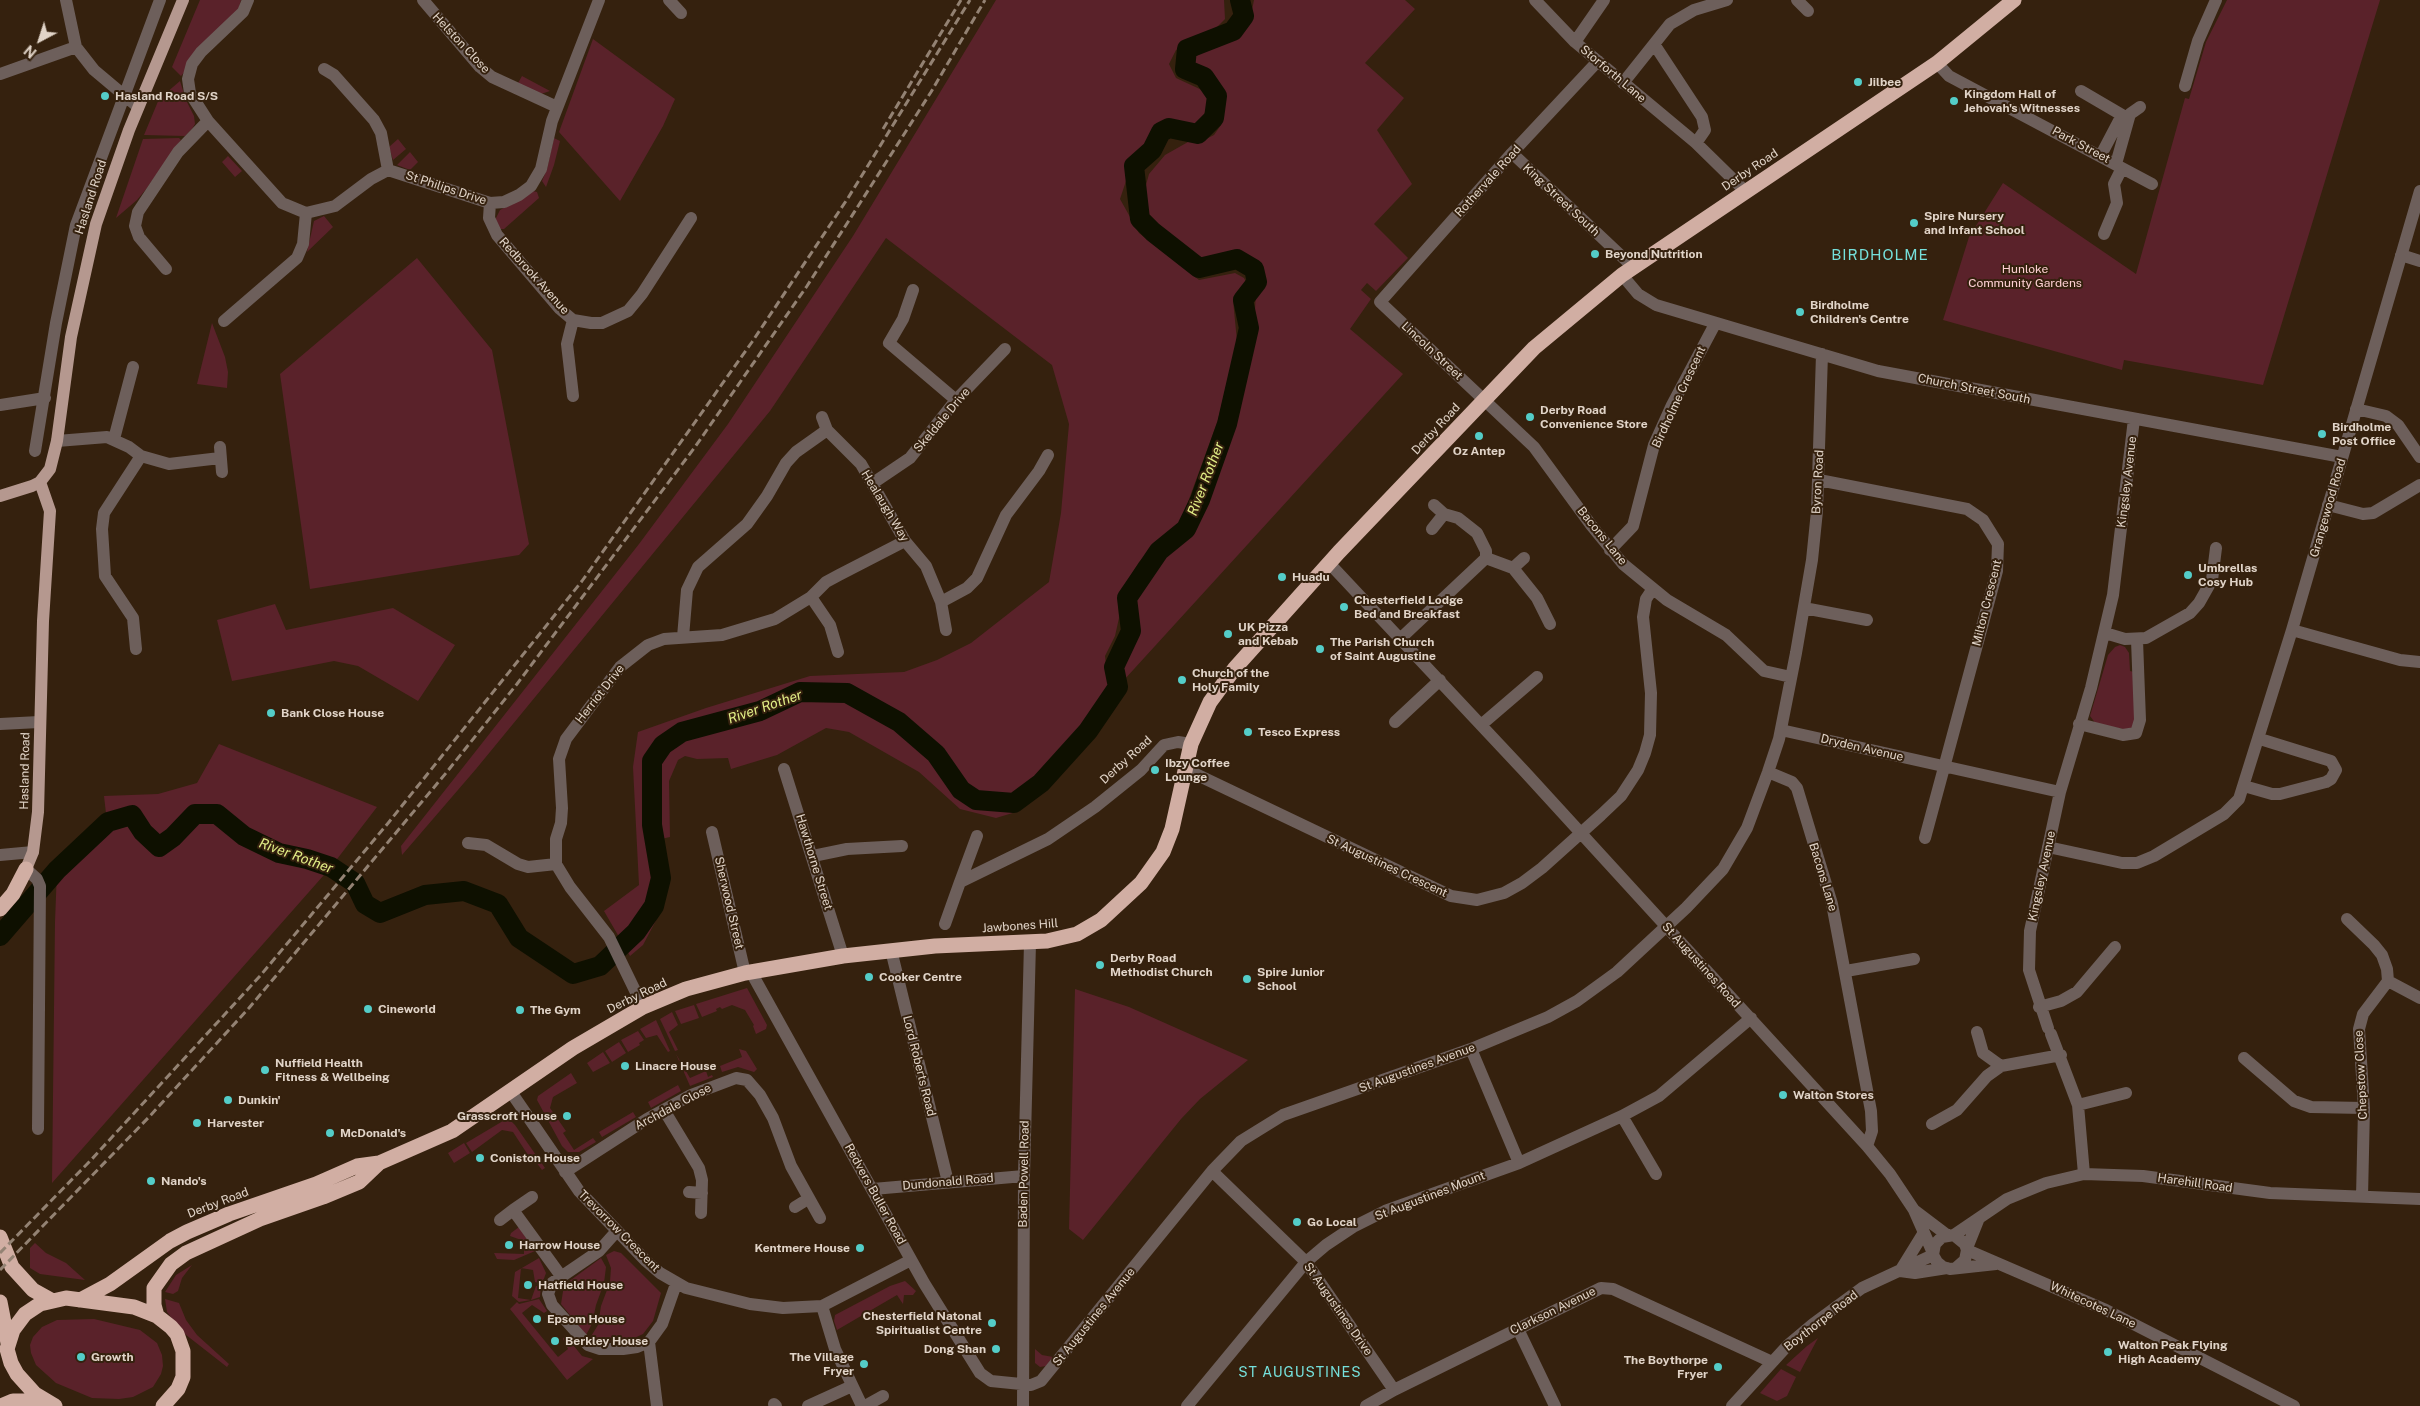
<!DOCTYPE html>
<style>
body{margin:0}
#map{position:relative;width:2420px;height:1406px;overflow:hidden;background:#35210e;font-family:"Public Sans",sans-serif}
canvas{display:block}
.north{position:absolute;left:15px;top:15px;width:50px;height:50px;-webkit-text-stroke:4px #35210e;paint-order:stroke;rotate:220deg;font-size:14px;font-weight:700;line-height:20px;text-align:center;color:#e1d4c8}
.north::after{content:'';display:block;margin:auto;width:18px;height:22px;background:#e1d4c8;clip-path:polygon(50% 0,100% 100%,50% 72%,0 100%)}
</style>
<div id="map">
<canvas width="2420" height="1406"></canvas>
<div class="north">N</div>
</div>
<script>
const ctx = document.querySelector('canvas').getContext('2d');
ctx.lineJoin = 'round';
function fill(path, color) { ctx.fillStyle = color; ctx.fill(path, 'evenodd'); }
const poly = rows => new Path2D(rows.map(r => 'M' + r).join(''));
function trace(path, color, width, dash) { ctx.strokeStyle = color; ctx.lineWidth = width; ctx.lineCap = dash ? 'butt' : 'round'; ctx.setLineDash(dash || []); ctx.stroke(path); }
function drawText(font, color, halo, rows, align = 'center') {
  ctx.font = font + ' "Public Sans",sans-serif'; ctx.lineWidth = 4; ctx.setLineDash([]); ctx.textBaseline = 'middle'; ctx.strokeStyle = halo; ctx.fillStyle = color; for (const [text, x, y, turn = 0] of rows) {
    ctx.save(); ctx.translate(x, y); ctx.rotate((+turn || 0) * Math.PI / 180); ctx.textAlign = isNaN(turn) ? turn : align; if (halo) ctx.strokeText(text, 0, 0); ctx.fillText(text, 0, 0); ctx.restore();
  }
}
fill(poly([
 [200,0,241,0,238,11,181,76,172,67],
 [996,0,1224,0,1225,19,1215,29,1176,50,1169,64,1176,78,1204,91,1209,100,1204,115,1197,124,1181,126,1168,122,1132,163,1120,199,1139,233,1199,280,1235,273,1244,278,1247,284,1233,300,1237,341,1218,420,1181,521,1139,562,1118,596,1119,618,1115,636,1105,656,1108,681,1112,686,1084,726,1039,777,1012,797,1016,812,996,818,960,809,919,772,849,732,826,728,777,755,731,769,728,758,697,759,685,756,678,760,669,781,670,837,661,839,667,882,662,909,643,945,630,956,604,911,639,885,633,767,638,732,706,708,810,676,904,672,937,660,971,643,1049,582,1061,513,1069,424,1052,365,886,238,770,411,476,769,402,855,401,846,639,544,728,424,853,236],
 [1254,0,1405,0,1415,9,1365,63,1404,98,1377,130,1412,184,1374,224,1408,258,1376,291,1367,283,1361,290,1371,299,1350,329,1403,374,1124,680,1120,667,1138,632,1133,602,1164,556,1195,527,1231,431,1254,330,1256,290,1262,285,1265,273,1239,256,1202,262,1147,216,1143,196,1149,174,1165,155,1188,142,1200,142,1214,135,1221,125,1222,95,1209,75,1193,65,1195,57,1204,51,1218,47,1249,25],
 [2227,0,2380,0,2263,385,2124,360,2122,370,1943,320,1969,237,2003,183,2136,274,2185,98,2189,99,2206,42],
 [593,39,675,99,663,126,620,201,559,132],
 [522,76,550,91,541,94,517,85],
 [180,81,186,100,194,116,195,124,192,129,185,136,144,135,159,99],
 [179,138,181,140,147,188,137,200,116,218,143,139],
 [554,138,560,141,554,165,546,187,542,181,547,169],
 [398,139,406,149,393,160,389,147],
 [410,152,418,162,410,170,397,165],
 [228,156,242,171,235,177,222,162],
 [533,191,537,192,539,198,504,229,499,229,495,220,500,210],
 [324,216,333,227,307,252,314,221],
 [417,258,492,350,529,544,519,555,310,589,280,374],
 [212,323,225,357,228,372,227,388,197,384],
 [275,604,286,630,393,608,455,645,418,701,358,666,334,661,232,681,217,620],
 [2120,645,2125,647,2129,653,2130,671,2134,672,2136,716,2133,727,2129,730,2096,724,2090,716,2108,655,2115,647],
 [219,744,377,807,331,867,52,1183,55,922,57,870,107,822,104,796,158,794,197,783],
 [747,988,767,1025,766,1029,756,1034,753,1026,754,1025,745,1010,732,1005,722,1009,720,1007,716,1009,717,1011,702,1017,696,1004],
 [1075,989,1129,1007,1248,1060,1200,1099,1181,1119,1083,1240,1069,1229],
 [694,1005,699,1018,681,1024,675,1011],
 [672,1012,678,1025,669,1032,678,1050,675,1051,660,1019],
 [656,1020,670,1051,668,1052,657,1035,646,1038,640,1029],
 [638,1031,644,1040,639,1043,640,1045,628,1052,621,1040],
 [619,1042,626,1053,612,1062,605,1051],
 [739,1049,746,1051,757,1069,754,1072,738,1067,722,1072,720,1066,742,1057],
 [603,1052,610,1063,593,1072,587,1063],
 [676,1054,690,1078,706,1071,708,1077,712,1075,713,1077,690,1086],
 [571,1073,577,1083,553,1097,550,1108,566,1131,563,1133,574,1150,593,1138,596,1142,579,1152,568,1152,562,1146,537,1100,538,1096],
 [678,1085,681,1091,651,1108,648,1102],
 [633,1112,636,1117,602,1137,599,1132],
 [508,1118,515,1125,545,1168,542,1170,530,1154,528,1155,513,1132,502,1130,472,1152,466,1143],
 [464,1143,470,1153,454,1163,448,1153],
 [519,1227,535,1251,514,1260,497,1259,494,1253,524,1254,524,1241,510,1236,511,1233],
 [35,1243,46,1253,66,1263,85,1280,40,1274,30,1268,30,1248],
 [614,1251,621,1253,661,1293,653,1321,643,1334,630,1340,597,1341,590,1338,598,1325,601,1306,610,1282,611,1268,606,1255],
 [539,1258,546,1273,542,1284,535,1282,533,1270,521,1268,518,1298,531,1300,536,1286,541,1286,540,1297,531,1300,519,1302,512,1296,515,1272],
 [601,1258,606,1267,604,1283,596,1305,592,1324,586,1335,561,1304,564,1285],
 [192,1265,182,1278,178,1291,173,1294,165,1292,176,1275],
 [905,1281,916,1291,913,1295,904,1295,903,1304,897,1295,837,1330,834,1321,835,1315,890,1286],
 [165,1299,179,1303,186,1320,197,1335,229,1364,227,1367,181,1331,167,1312],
 [539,1299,547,1311,544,1313,532,1305,522,1313,558,1357,568,1349,563,1339,565,1335,582,1356,593,1359,567,1380,510,1309,517,1302,519,1304],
 [94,1319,140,1330,157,1343,162,1355,163,1366,161,1374,153,1387,133,1397,119,1399,92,1398,56,1383,36,1365,31,1353,30,1345,33,1337,42,1327,57,1320],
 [1818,1338,1800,1372,1786,1365,1807,1346],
 [1035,1349,1042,1355,1053,1357,1046,1366,1040,1367,1035,1363],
 [1781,1369,1796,1377,1787,1396,1777,1401,1760,1393]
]), '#5a222a');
trace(poly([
 [0,936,57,870,108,822,132,815,143,832,159,847,173,837,195,814,217,814,244,836,279,853,307,859,331,867,355,883,365,904,380,913,425,895,464,891,498,904,519,938,573,974,600,966,636,932,654,906,661,878,652,825,652,761,663,745,682,732,760,711,800,692,847,693,899,722,936,754,961,790,976,800,1014,803,1041,783,1088,731,1118,687,1114,667,1131,631,1127,598,1159,551,1186,529,1200,500,1227,424,1249,328,1243,300,1257,282,1254,269,1237,259,1199,268,1153,232,1140,219,1134,166,1152,150,1161,132,1169,128,1198,134,1214,118,1217,96,1204,77,1185,69,1187,49,1233,31,1244,16,1240,0]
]), '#0e1000', 20);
trace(poly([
 [66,0,76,47,94,70,138,107],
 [248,0,243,12,201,52,192,64,188,79,190,93,208,121,282,203,306,213,335,206,371,179,388,170,490,203,504,202,519,195,531,186,541,169,552,121,599,0],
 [423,0,480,67,492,77,557,107],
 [669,0,681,13],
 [1535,0,1575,42,1696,143,1745,191],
 [1797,0,1808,11],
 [1575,42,1604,0],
 [1654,44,1702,117,1705,130,1696,143],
 [1598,61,1512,153,1380,302,1534,447,1591,525,1623,564,1667,600,1726,635,1764,671,1791,677],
 [1937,63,1949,76,2152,184],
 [324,69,334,75,374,120,381,133,388,170],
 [0,74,76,47],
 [1623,83,1670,24,1694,10,1727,0],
 [2185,86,2198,41,2216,0],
 [2081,91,2122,115,2101,155],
 [1512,153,1633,267],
 [2116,164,2130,114,2140,107],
 [490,203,489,218,497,235,560,309,573,320,591,323,602,323,628,311,642,294,691,218],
 [2104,234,2117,203,2114,184,2122,168],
 [2401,255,2420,261],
 [166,269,139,237,135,226,138,212,178,152,208,121],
 [1622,275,1638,294,1656,305,1878,371,2342,457],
 [913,290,903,319,889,343,956,400],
 [573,320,567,344,573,396],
 [224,321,297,258,303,244,306,213],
 [0,405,45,398],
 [2356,409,2386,416,2398,425,2420,457],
 [822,417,827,430,861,464,905,541,926,566,941,602,946,630],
 [114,439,133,367],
 [57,441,107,437,129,447,141,456,169,464,220,458],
 [220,447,222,472],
 [35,451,56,323,76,225,160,0],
 [1819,480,1967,509,1983,520,1998,544,1997,571,1925,838],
 [873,483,910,458,956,400,1005,349],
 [1434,505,1444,514,1458,518,1477,533,1486,551,1486,558],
 [2328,505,2363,514,2373,513,2420,485],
 [1432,529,1444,514],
 [1610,550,1633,526,1654,445,1672,405,1715,324],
 [1486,558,1513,568,1537,598,1550,624],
 [1329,563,1525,772,1867,1146,1890,1174,1914,1210,1933,1253],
 [1513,568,1524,558],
 [811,597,830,625,838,652],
 [941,602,967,588,977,578,1006,515,1039,471,1048,455],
 [1804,608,1867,620],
 [2292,630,2400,660,2420,662],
 [2105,633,2125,639,2146,638,2190,613,2199,603,2212,580,2216,548],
 [683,637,687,590,698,567,747,524,767,496,786,463,796,452,827,430],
 [1401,638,1486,558],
 [136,649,133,618,105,576,102,529,104,513,141,456],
 [1395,722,1440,680],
 [0,724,39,722],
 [2079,724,2123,735,2136,733,2140,720,2137,640],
 [1481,725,1537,677],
 [1781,730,2060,792],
 [784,769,843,956],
 [1185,769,1451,896,1477,900,1504,893,1522,883,1542,868,1601,815,1621,796,1638,770,1645,753,1650,735,1651,693,1643,617,1646,599,1652,590],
 [1768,772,1792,782,1797,788,1832,904,1871,1111,1872,1131,1867,1146],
 [2244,786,2272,794,2280,794,2326,782,2331,779,2336,770,2331,761,2260,739],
 [712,832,745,973],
 [468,843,486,845,518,864,528,867,556,864],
 [2048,847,2122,863,2137,863,2154,856,2224,814,2239,799,2292,630,2420,191],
 [0,855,33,852],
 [813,856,847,849,902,846],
 [26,869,37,879,40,886,38,1129],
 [960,882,977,836],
 [2347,919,2374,945,2382,955,2387,969,2388,981,2363,1014,2359,1029,2364,1108,2362,1197],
 [945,924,960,882,1048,839,1095,807,1141,770,1164,745,1178,742,1191,744],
 [891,950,948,1182],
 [1846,971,1914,959],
 [751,972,924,1283,980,1373,991,1381,1031,1385,1041,1381,1212,1171,1241,1141,1283,1115,1471,1049,1548,1017,1577,1001,1617,972,1686,908,1723,869,1747,828,1768,772,1779,739,1796,653,1812,560,1817,511,1822,354],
 [2388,981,2420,998],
 [643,1007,609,937,570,887,556,864,556,839,561,823,562,808,559,759,566,739,620,667,648,645,664,639,722,635,775,619,811,597,826,582,839,575,905,541],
 [2039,1007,2061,1001,2077,992,2115,947],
 [2048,1028,2029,970,2030,931,2060,792,2091,688,2113,595,2134,419],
 [1977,1032,1983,1053,2001,1066],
 [2051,1034,2078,1105,2084,1174],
 [1471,1049,1519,1163],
 [2244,1058,2294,1101,2311,1107,2364,1108],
 [511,1092,579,1191,646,1261,660,1273,686,1288,750,1304,783,1308,822,1306,911,1260],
 [2078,1105,2126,1093],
 [664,1110,699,1168,702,1180,701,1213],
 [1622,1116,1656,1174],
 [1932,1124,1957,1110,1987,1076,2001,1066,2061,1055],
 [1212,1171,1306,1262,1394,1390],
 [565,1172,647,1119,691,1095,736,1078,747,1080,760,1095,773,1118,791,1166,820,1218],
 [873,1189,1024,1176],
 [689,1192,702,1193],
 [795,1207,808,1199],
 [513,1210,532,1197],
 [1914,1210,1947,1235],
 [500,1220,513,1210,561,1276],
 [616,1232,599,1251,552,1283,548,1294,552,1305,588,1345,600,1349,623,1349,637,1347,649,1342,662,1324,676,1284],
 [1954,1235,2007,1199,2046,1183,2084,1174,2143,1176,2270,1193,2420,1199],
 [1967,1248,1979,1218],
 [1967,1250,2106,1310,2294,1406],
 [1957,1267,1965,1260,1967,1250,1965,1244,1954,1235,1942,1237,1935,1244,1933,1255,1937,1262,1943,1267,1950,1269,1996,1264],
 [1902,1268,1923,1234],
 [1900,1271,1915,1273,1947,1268],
 [822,1306,835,1349,862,1406],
 [1518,1329,1555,1406],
 [649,1342,657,1406],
 [774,1404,776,1406],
 [808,1406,852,1386],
 [865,1406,883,1396],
 [1023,1406,1024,1176,1030,943],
 [1187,1406,1306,1262,1326,1245,1353,1227,1385,1211,1519,1163,1622,1116,1659,1096,1751,1018],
 [1366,1406,1394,1390,1601,1288,1613,1289,1772,1362],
 [1732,1406,1788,1345,1813,1324,1862,1288,1933,1255]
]), '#6d5f5b', 12);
trace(poly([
 [0,496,32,486,40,482,50,469,57,441,71,337,96,224,129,130,183,0],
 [26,869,33,852,38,812,43,621,50,511,40,482]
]), '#b5988f', 12);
trace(poly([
 [0,909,13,894,26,869],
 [0,1237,12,1267,33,1290,51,1300],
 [80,1300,110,1284,170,1241,187,1232,229,1214,316,1184,357,1166,379,1163,452,1131,573,1048,643,1007,686,989,745,973,843,956,935,946,1047,941,1077,934,1101,920,1141,883,1163,852,1172,829,1191,744,1210,702,1235,668,1339,552,1534,348,1622,275,1937,63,2014,0],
 [0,1302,8,1343],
 [157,1316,154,1305,154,1288,171,1264,186,1253,260,1219,323,1197,359,1182,379,1163],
 [1,1406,13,1401,45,1401],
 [55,1406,35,1394,17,1374,11,1363,7,1349,13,1330,25,1314,40,1304,66,1298,134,1307,157,1316,171,1327,177,1334,183,1351,183,1377,178,1389,163,1406]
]), '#d1aea3', 15);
trace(poly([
 [883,129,961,0],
 [0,1253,91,1160,260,976,389,822,582,581,752,342,848,198,970,0],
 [0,1270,149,1117,249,1008,446,773,517,684,695,447,807,286,931,92,985,0]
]), '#938273', 3, [8, 4]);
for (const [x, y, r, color] of [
 [1858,82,5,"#54cdc8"],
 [105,96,5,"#54cdc8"],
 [1954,101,5,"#54cdc8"],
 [1914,223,5,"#54cdc8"],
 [1595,254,5,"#54cdc8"],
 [1800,312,5,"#54cdc8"],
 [1530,417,5,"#54cdc8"],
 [2322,434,5,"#54cdc8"],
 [1479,436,5,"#54cdc8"],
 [2188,575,5,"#54cdc8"],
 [1282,577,5,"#54cdc8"],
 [1344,607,5,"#54cdc8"],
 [1228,634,5,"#54cdc8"],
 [1320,649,5,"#54cdc8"],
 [1182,680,5,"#54cdc8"],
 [271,713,5,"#54cdc8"],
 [1248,732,5,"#54cdc8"],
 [1155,770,5,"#54cdc8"],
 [1100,965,5,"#54cdc8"],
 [869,977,5,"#54cdc8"],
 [1247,979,5,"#54cdc8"],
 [368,1009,5,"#54cdc8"],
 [520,1010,5,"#54cdc8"],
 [625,1066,5,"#54cdc8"],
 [265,1070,5,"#54cdc8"],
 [1783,1095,5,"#54cdc8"],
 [228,1100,5,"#54cdc8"],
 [567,1116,5,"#54cdc8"],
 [197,1123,5,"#54cdc8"],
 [330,1133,5,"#54cdc8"],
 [480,1158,5,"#54cdc8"],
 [151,1181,5,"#54cdc8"],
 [1297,1222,5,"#54cdc8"],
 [509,1245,5,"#54cdc8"],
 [860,1248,5,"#54cdc8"],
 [528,1285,5,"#54cdc8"],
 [537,1319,5,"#54cdc8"],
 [992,1323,5,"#54cdc8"],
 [555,1341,5,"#54cdc8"],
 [996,1349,5,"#54cdc8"],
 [2108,1352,5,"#54cdc8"],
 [81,1357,5,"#54cdc8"],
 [864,1364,5,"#54cdc8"],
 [1718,1367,5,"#54cdc8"]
]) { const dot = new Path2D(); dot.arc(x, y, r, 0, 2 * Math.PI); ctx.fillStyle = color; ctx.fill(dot); trace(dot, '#35210e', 2); }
drawText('12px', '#e1d4c8', '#35210e', [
 ["Helston Close",461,43,47],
 ["Storforth Lane",1613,74,40],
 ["Park Street",2081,145,28],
 ["Derby Road",1750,170,-34],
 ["Rothervale Road",1488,181,-48],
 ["St Philips Drive",446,188,18],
 ["Hasland Road",91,197,-72],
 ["King Street South",1561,200,43],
 ["Redbrook Avenue",534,276,48],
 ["Lincoln Street",1432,351,43],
 ["Church Street South",1974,389,11],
 ["Birdholme Crescent",1679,397,-65],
 ["Skeldale Drive",942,420,-50],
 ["Derby Road",1436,429,-47],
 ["Byron Road",1818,482,-87],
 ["Kingsley Avenue",2127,482,-83],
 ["Healaugh Way",885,506,59],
 ["Grangewood Road",2328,508,-74],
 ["Bacons Lane",1602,536,51],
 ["Milton Crescent",1987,603,-76],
 ["Herriot Drive",600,694,-52],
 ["Dryden Avenue",1862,748,13],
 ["Derby Road",1126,760,-42],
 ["Hasland Road",25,771,-89],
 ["Hawthorne Street",814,862,73],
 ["St Augustines Crescent",1387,866,25],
 ["Kingsley Avenue",2042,876,-78],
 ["Bacons Lane",1823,877,73],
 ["Sherwood Street",729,903,77],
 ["Jawbones Hill",1020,926,-4],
 ["St Augustines Road",1701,965,48],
 ["Derby Road",637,996,-26],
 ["Lord Roberts Road",919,1066,76],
 ["St Augustines Avenue",1417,1068,-20],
 ["Chepstow Close",2361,1075,-93],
 ["Archdale Close",673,1107,-28],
 ["Baden Powell Road",1024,1174,-89],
 ["Dundonald Road",948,1182,-5],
 ["Harehill Road",2195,1183,8],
 ["Redvers Buller Road",875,1194,61],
 ["St Augustines Mount",1430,1196,-21],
 ["Derby Road",218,1203,-21],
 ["Trevorrow Crescent",619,1231,45],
 ["Whitecotes Lane",2093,1305,25],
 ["St Augustines Drive",1338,1309,55],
 ["Clarkson Avenue",1553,1311,-26],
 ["St Augustines Avenue",1094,1317,-51],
 ["Boythorpe Road",1821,1321,-38]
]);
drawText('bold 12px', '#e1d4c8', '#35210e', [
 ["Jilbee",1868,82],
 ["Kingdom Hall of",1964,94],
 ["Jehovah's Witnesses",1964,108],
 ["Hasland Road S/S",115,96],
 ["Spire Nursery",1924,216],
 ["and Infant School",1924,230],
 ["Beyond Nutrition",1605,254],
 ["Birdholme",1810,305],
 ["Children's Centre",1810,319],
 ["Derby Road",1540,410],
 ["Convenience Store",1540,424],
 ["Birdholme",2332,427],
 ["Post Office",2332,441],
 ["Oz Antep",1479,451,"center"],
 ["Umbrellas",2198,568],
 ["Cosy Hub",2198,582],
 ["Huadu",1292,577],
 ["Chesterfield Lodge",1354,600],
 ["Bed and Breakfast",1354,614],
 ["UK Pizza",1238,627],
 ["and Kebab",1238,641],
 ["The Parish Church",1330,642],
 ["of Saint Augustine",1330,656],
 ["Church of the",1192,673],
 ["Holy Family",1192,687],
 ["Bank Close House",281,713],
 ["Tesco Express",1258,732],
 ["Ibzy Coffee",1165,763],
 ["Lounge",1165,777],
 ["Derby Road",1110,958],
 ["Methodist Church",1110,972],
 ["Spire Junior",1257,972],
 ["School",1257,986],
 ["Cooker Centre",879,977],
 ["Cineworld",378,1009],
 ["The Gym",530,1010],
 ["Nuffield Health",275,1063],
 ["Fitness & Wellbeing",275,1077],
 ["Linacre House",635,1066],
 ["Walton Stores",1793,1095],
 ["Dunkin'",238,1100],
 ["Grasscroft House",557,1116,"right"],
 ["Harvester",207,1123],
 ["McDonald's",340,1133],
 ["Coniston House",490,1158],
 ["Nando's",161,1181],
 ["Go Local",1307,1222],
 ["Harrow House",519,1245],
 ["Kentmere House",850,1248,"right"],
 ["Hatfield House",538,1285],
 ["Chesterfield Natonal",982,1316,"right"],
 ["Spiritualist Centre",982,1330,"right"],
 ["Epsom House",547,1319],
 ["Berkley House",565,1341],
 ["Walton Peak Flying",2118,1345],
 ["High Academy",2118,1359],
 ["Dong Shan",986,1349,"right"],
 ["Growth",91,1357],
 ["The Village",854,1357,"right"],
 ["Fryer",854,1371,"right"],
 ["The Boythorpe",1708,1360,"right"],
 ["Fryer",1708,1374,"right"]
], 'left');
drawText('12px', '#fdcfd2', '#35210e', [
 ["Hunloke",2025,269],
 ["Community Gardens",2025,283]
]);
drawText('italic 14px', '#e1ee86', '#35210e', [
 ["River Rother",1206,479,-69],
 ["River Rother",765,707,-19],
 ["River Rother",296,856,20]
]);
ctx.letterSpacing = '1px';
drawText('14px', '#75e0db', '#35210e', [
 ["ST AUGUSTINES",1300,1373]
]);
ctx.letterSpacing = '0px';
ctx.letterSpacing = '1px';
drawText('15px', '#75e0db', '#35210e', [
 ["BIRDHOLME",1880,255]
]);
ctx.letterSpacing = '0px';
</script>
